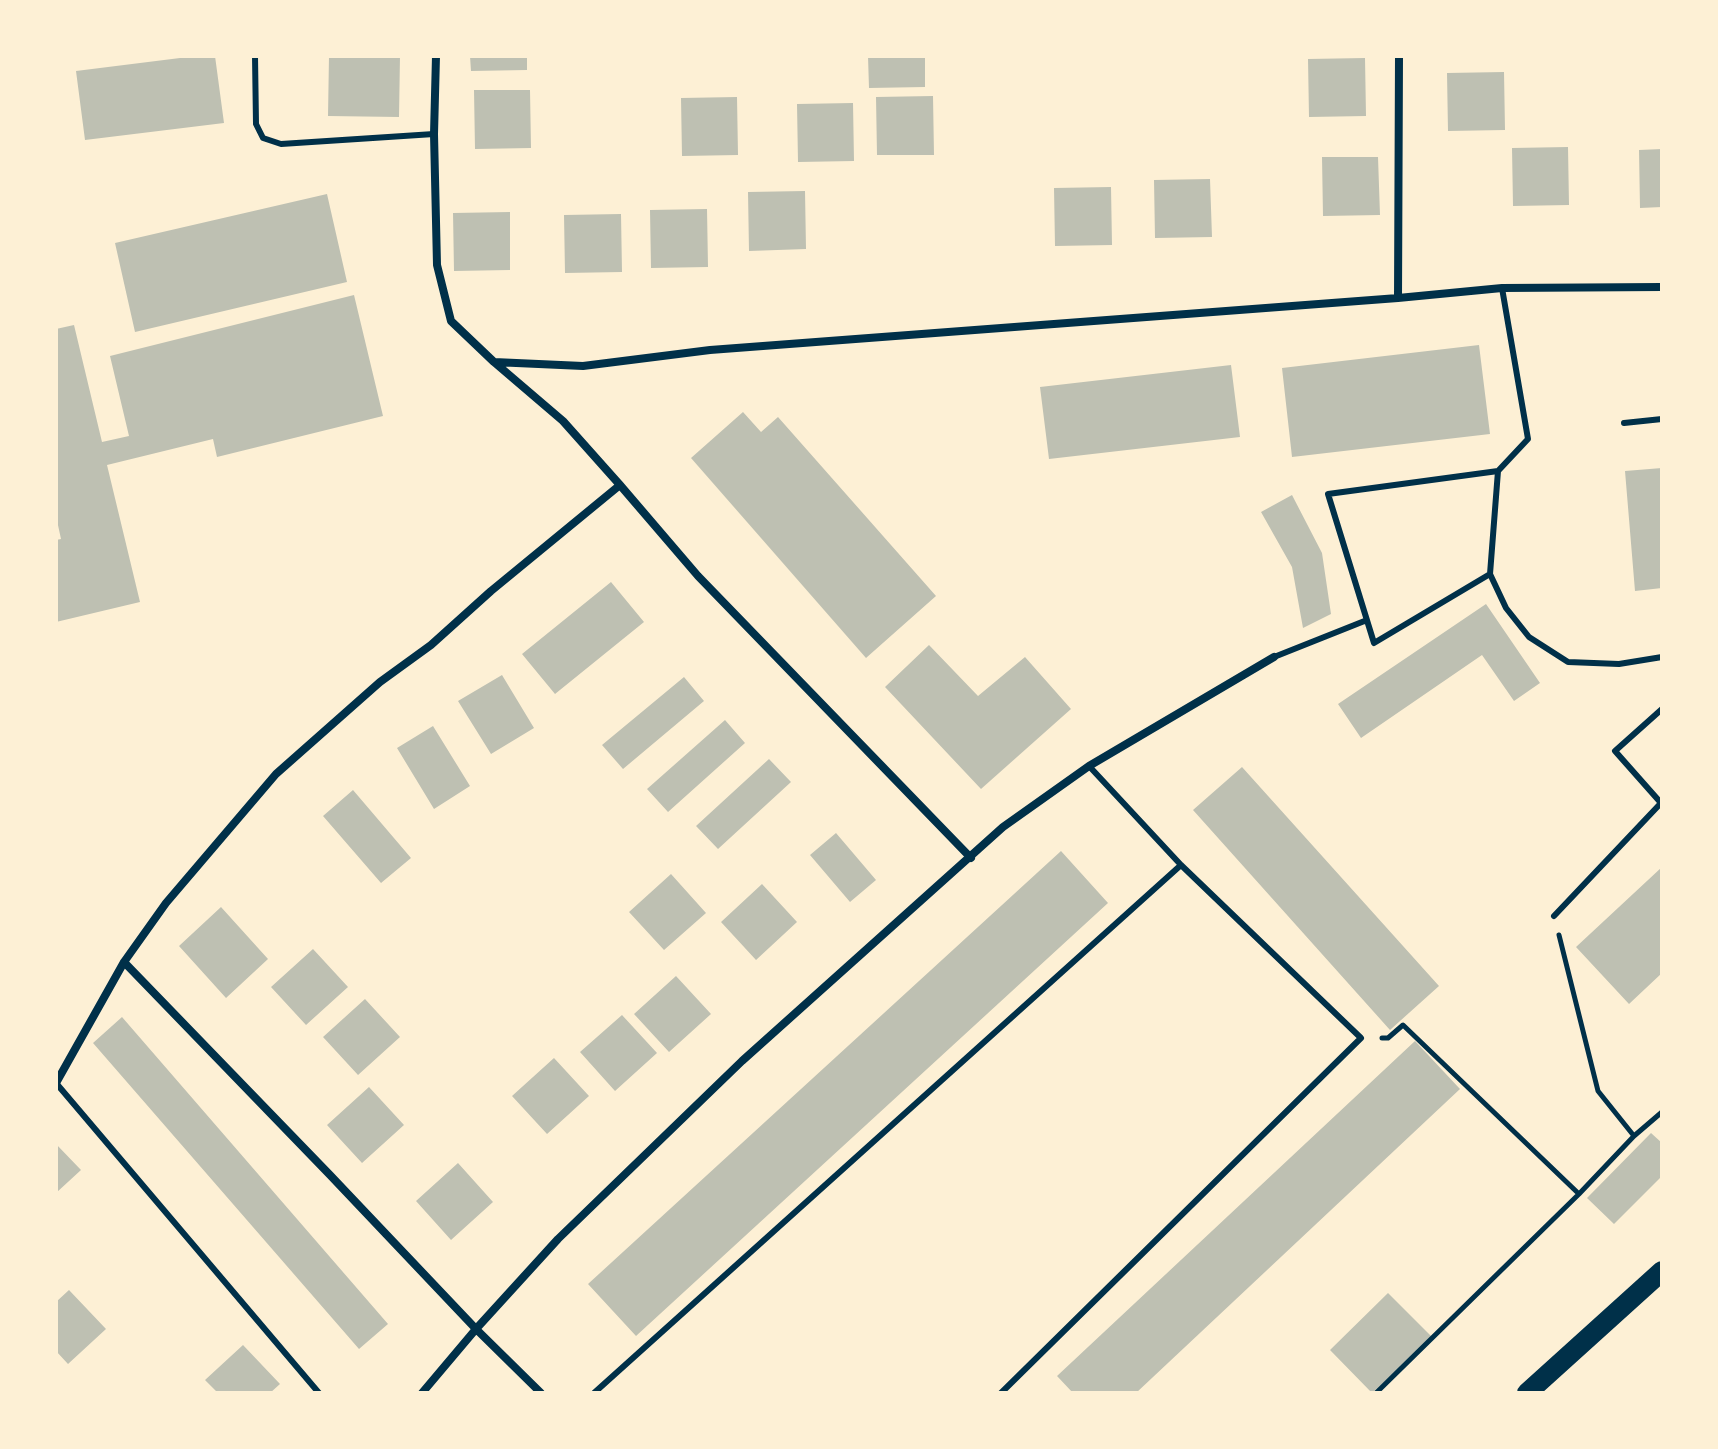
<!DOCTYPE html>
<style>
body{margin:0}
#map{position:relative;width:1718px;height:1449px;overflow:hidden;background:#fdf0d5;font-family:"Nunito Sans",sans-serif}
canvas{display:block}
.frame{position:absolute;inset:0;border:58px solid #fdf0d5;pointer-events:none}
</style>
<div id="map">
<canvas width="1718" height="1449"></canvas>
<div class="frame"></div>
</div>
<script>
const ctx = document.querySelector('canvas').getContext('2d');
ctx.lineJoin = 'round';
function fill(path, color) { ctx.fillStyle = color; ctx.fill(path, 'evenodd'); }
const poly = rows => new Path2D(rows.map(r => 'M' + r).join(''));
function trace(path, color, width, dash) { ctx.strokeStyle = color; ctx.lineWidth = width; ctx.lineCap = dash ? 'butt' : 'round'; ctx.setLineDash(dash || []); ctx.stroke(path); }
fill(poly([
 [196,56,215,56,224,123,85,140,76,71],
 [329,56,400,56,399,117,328,116],
 [470,56,527,56,527,70,471,71],
 [868,56,925,56,925,87,869,88],
 [1365,58,1366,116,1309,117,1308,59],
 [1504,72,1505,130,1448,131,1447,73],
 [474,90,530,90,531,148,475,149],
 [933,96,934,155,877,155,876,97],
 [737,97,738,155,682,156,681,98],
 [853,103,854,161,798,162,797,104],
 [1568,147,1569,205,1513,206,1512,148],
 [1662,149,1662,207,1640,208,1639,150],
 [1322,157,1378,157,1380,215,1323,216],
 [1210,179,1212,237,1155,238,1154,180],
 [1111,187,1112,245,1055,246,1054,188],
 [805,191,806,249,749,251,748,192],
 [327,194,347,282,135,332,115,243],
 [707,209,708,267,651,268,650,210],
 [510,212,510,270,454,271,453,213],
 [621,214,622,272,565,273,564,215],
 [354,295,383,416,217,457,213,439,107,465,140,602,56,622,56,540,61,539,56,516,56,329,74,325,102,442,129,436,110,356],
 [1479,345,1490,434,1292,457,1282,368],
 [1231,365,1240,437,1049,459,1040,387],
 [743,412,761,432,778,417,936,596,866,658,691,458],
 [1662,468,1662,588,1635,591,1625,471],
 [1292,495,1322,553,1331,614,1303,628,1292,567,1261,512],
 [611,582,644,622,555,694,522,654],
 [1486,604,1540,683,1514,701,1482,655,1361,738,1338,704],
 [929,645,978,696,1025,657,1071,709,981,789,885,687],
 [502,675,534,728,491,754,458,701],
 [684,677,704,701,623,769,602,745],
 [725,720,745,743,668,812,647,789],
 [433,726,470,786,434,809,397,748],
 [769,759,791,782,718,849,696,826],
 [1242,767,1439,986,1390,1030,1193,810],
 [353,790,411,858,381,883,323,816],
 [836,833,876,880,850,902,810,855],
 [1061,851,1108,903,636,1336,588,1284],
 [1662,867,1662,973,1629,1004,1576,947],
 [671,874,706,913,664,950,629,912],
 [762,884,797,922,756,960,721,922],
 [221,907,268,959,226,998,179,946],
 [313,949,348,987,306,1025,271,987],
 [676,976,711,1014,669,1052,634,1014],
 [365,999,400,1037,358,1075,323,1037],
 [622,1015,657,1053,615,1091,580,1052],
 [122,1017,388,1324,359,1349,93,1043],
 [1415,1041,1460,1089,1136,1393,1073,1393,1057,1376],
 [554,1058,589,1096,547,1134,512,1096],
 [369,1087,404,1125,362,1163,327,1125],
 [1651,1133,1662,1143,1662,1176,1614,1224,1587,1198],
 [56,1144,81,1170,56,1193],
 [458,1163,493,1202,451,1240,416,1201],
 [69,1290,106,1329,68,1364,56,1351,56,1302],
 [1388,1293,1432,1337,1372,1393,1330,1350],
 [243,1345,280,1384,270,1393,218,1393,205,1380]
]), '#bec0b2');
trace(poly([
 [1559,935,1598,1091,1634,1136],
 [1382,1038,1388,1038,1403,1025,1579,1194],
 [1376,1393,1579,1194,1634,1136,1662,1112]
]), '#003049', 5);
trace(poly([
 [255,56,256,124,263,138,281,144,434,134],
 [1624,423,1662,419],
 [1498,471,1528,439,1502,288],
 [1490,574,1374,643,1328,494,1498,471,1490,574,1506,608,1529,637,1568,662,1619,664,1662,657],
 [1274,657,1367,620],
 [1554,916,1661,803,1615,751,1662,709],
 [56,1083,319,1393],
 [594,1393,1181,865],
 [1001,1393,1361,1038,1181,865,1089,766]
]), '#003049', 6);
trace(poly([
 [436,56,434,134,437,265,451,321,494,362,563,421,620,485,698,576,971,858],
 [1398,298,1399,56],
 [494,362,583,366,710,350,1398,298,1502,288,1662,287],
 [124,962,330,1175,476,1329,541,1393],
 [56,1083,124,962,166,903,276,774,380,682,431,645,491,591,620,485],
 [422,1393,476,1329,558,1239,742,1061,1003,827,1089,766,1274,657]
]), '#003049', 8);
trace(poly([
 [1527,1393,1662,1271]
]), '#003049', 20);
</script>
